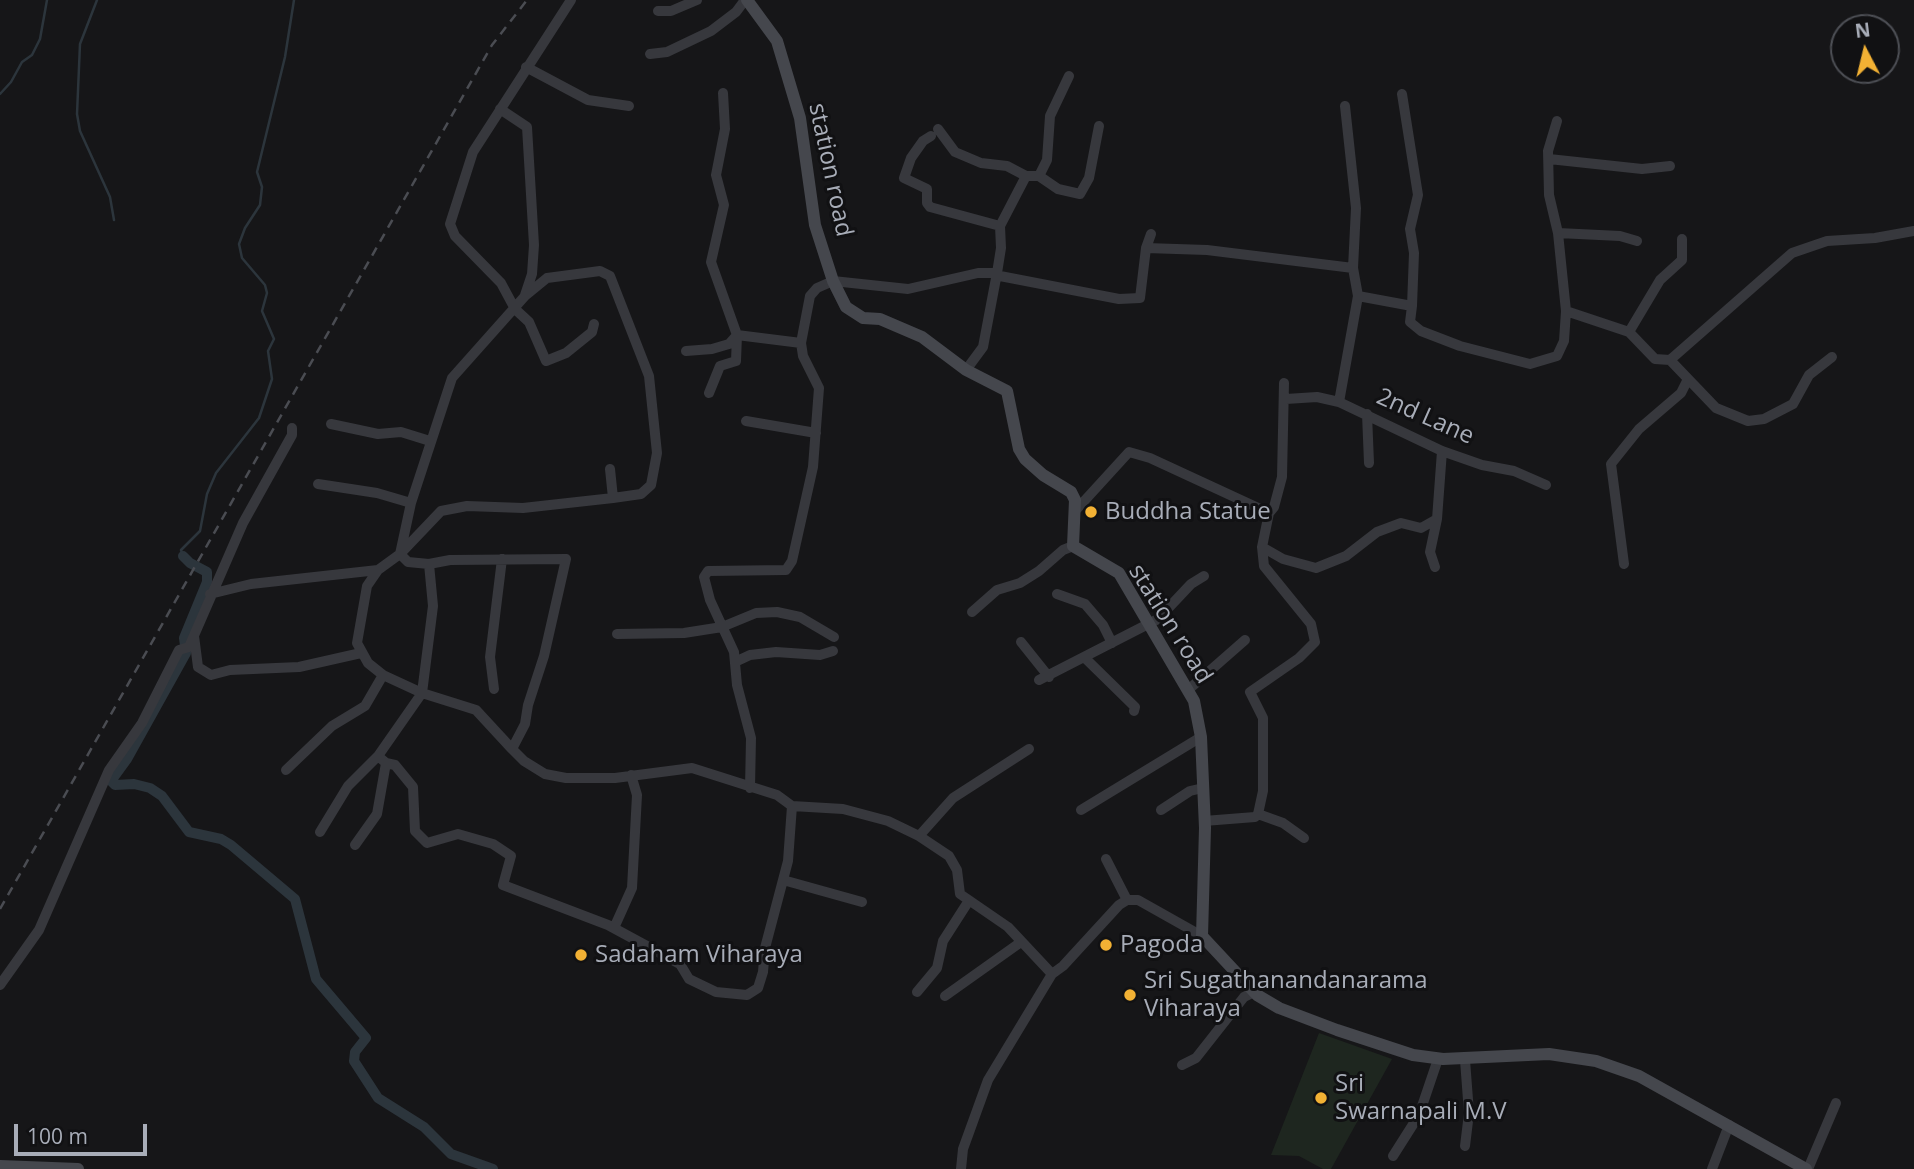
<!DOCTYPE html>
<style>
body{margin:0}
#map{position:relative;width:1914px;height:1169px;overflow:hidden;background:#161618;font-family:"Open Sans",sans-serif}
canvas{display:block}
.north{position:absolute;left:1830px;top:14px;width:70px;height:70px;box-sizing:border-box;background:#111113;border:2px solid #4d4f55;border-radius:50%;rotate:353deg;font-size:19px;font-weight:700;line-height:28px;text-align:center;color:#a8adb8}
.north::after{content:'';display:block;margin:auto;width:24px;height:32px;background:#f2b134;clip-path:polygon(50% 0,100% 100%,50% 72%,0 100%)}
.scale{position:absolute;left:14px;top:1124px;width:133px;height:32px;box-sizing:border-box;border:4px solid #a8adb8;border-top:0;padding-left:9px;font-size:21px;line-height:24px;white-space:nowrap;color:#a8adb8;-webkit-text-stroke:5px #111113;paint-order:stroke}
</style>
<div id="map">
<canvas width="1914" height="1169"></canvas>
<div class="north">N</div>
<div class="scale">100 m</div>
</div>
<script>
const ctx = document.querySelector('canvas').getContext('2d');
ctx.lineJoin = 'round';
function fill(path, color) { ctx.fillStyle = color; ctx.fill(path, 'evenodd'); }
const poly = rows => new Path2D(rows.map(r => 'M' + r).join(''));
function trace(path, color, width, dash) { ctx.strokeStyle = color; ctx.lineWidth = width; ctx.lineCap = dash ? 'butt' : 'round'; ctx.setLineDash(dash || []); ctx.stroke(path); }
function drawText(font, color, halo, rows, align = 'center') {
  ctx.font = font + ' "Open Sans",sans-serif'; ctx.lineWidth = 6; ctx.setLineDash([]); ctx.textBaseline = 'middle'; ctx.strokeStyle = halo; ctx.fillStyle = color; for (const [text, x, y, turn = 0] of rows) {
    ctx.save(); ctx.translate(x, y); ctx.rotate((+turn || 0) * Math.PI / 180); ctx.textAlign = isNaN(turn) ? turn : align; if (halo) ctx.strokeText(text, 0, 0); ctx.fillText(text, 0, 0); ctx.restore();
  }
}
fill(poly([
 [1319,1033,1392,1059,1331,1169,1323,1169,1299,1156,1271,1155]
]), '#1e261f');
trace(poly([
 [97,0,80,44,77,114,80,131,110,197,114,220],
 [0,94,11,82,22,62,32,55,40,39,47,0],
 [183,556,181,550,200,531,207,494,216,473,259,418,272,379,268,351,274,339,262,311,267,293,265,285,242,258,239,244,245,228,260,205,262,187,257,172,285,57,294,0]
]), '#2c353c', 2.5);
trace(poly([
 [183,556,190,563,207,572,207,582,184,638,186,653,127,759,111,781,115,785,134,784,150,788,162,796,189,832,221,839,231,845,295,899,316,979,366,1038,355,1052,354,1061,378,1098,424,1127,451,1154,493,1169]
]), '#2c353c', 10);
trace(poly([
 [571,0,473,152,450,224,455,236,501,283,515,309,529,322,546,361,566,353,592,332,594,324],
 [658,11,671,11,697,0],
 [650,54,667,52,711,31,736,12,745,0],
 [526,67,588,100,629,106],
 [1402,94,1418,195,1410,229,1414,253,1412,306],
 [1345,106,1356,208,1353,268],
 [500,109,527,127,534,245,532,274,525,295],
 [938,129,955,152,981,163,1007,166,1026,176],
 [931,136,923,141,911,158,904,178,927,189,927,203,930,207,1000,226,1001,248,997,273,1000,276,1119,299,1140,298,1146,248,1151,234],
 [1549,159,1642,169,1670,166],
 [1039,176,1058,189,1080,194,1089,178,1099,126],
 [1000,226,1026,176,1039,176,1047,160,1050,116,1069,76],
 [1558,233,1620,236,1637,241],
 [1146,248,1207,250,1353,268,1358,296,1412,306,1410,322,1421,331,1460,346,1530,364,1557,356,1564,341,1566,311,1558,233,1549,195,1548,151,1557,121],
 [1566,311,1629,332,1655,359,1670,360,1792,253,1827,241,1875,238,1914,231],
 [1629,332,1660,280,1682,260,1682,239],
 [686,351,712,349,729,344,737,335,801,343],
 [1670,360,1716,408,1748,421,1764,419,1793,404,1809,375,1832,357],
 [709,393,720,366,736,361,737,335,711,262,724,205,716,175,725,129,723,93],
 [1286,399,1317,397,1339,402,1442,451,1482,465,1514,471,1546,485],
 [1339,402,1358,296],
 [1367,414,1369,463],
 [746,421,816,433],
 [331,424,378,434,401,432,430,441],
 [610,469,613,498],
 [318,484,377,493,411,503],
 [1076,510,1129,452,1150,458,1269,513],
 [1262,547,1283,559,1316,568,1346,556,1377,532,1401,523,1421,528,1437,519],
 [429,564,433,606,422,693,378,756,386,763,395,765,413,787,415,831,427,843,458,834,493,844,511,856,503,885,608,925,680,964,689,979,716,992,747,995,758,988,763,972,765,948,788,861,792,806,843,809,888,821,919,836,949,856,957,870,960,894,1008,927,1052,974,1063,966,1119,905,1127,900,1138,900,1202,936],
 [1624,564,1611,464,1639,429,1681,393,1687,381],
 [1435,567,1430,552,1437,519,1442,451],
 [210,594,251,584,378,570],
 [1057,594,1085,604,1103,625,1112,643],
 [972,612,997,590,1020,583,1039,571,1063,550,1073,546],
 [617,634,684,633,722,627,756,613,777,612,800,617,834,637],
 [194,636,198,667,211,675,230,670,299,667,361,653],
 [1021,642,1049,677],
 [1085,658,1135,707,1134,711],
 [735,662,750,655,776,652,820,655,833,651],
 [1039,680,1158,619,1191,584,1204,576],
 [494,689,490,657,502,559],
 [1188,690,1245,640],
 [512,749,525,724,528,705,544,656,566,559,450,560,429,564,408,562,400,554,441,511,467,506,523,508,613,498,641,494,651,485,657,453,649,376,610,276,600,271,547,278,525,296,452,378,411,503,400,554,378,570,367,586,357,643,368,663,383,675,422,693,476,710,512,749,524,761,545,774,566,778,615,778,692,768,777,795,792,806],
 [286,770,332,726,365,706,383,675],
 [750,788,751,738,737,685,734,652,710,600,704,577,708,571,786,570,792,561,813,467,819,388,803,356,801,343,810,296,817,288,833,281,908,289,978,273,997,273,983,347,966,370],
 [1081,810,1201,737],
 [1161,810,1190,791,1203,788],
 [1258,814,1263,791,1263,718,1250,692,1299,658,1315,642,1311,624,1264,566,1262,547,1269,513,1274,507,1282,477,1284,383],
 [1204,821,1255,817,1258,814,1283,823,1304,838],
 [320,832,348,786,378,756],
 [919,836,953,798,1029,749],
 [355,845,377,814,386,763],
 [1106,859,1127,900],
 [783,880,862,902],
 [614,928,632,888,637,795,631,775],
 [0,985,39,930,109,770,142,723,179,650,189,647,243,523,292,435,292,428],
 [917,992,937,968,943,941,968,902],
 [945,996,1021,942],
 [1465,1060,1469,1113,1465,1146],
 [1182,1065,1196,1058,1244,997,1254,992],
 [1393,1156,1419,1115,1438,1059],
 [961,1169,963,1149,988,1080,1052,974],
 [1712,1169,1729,1125],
 [1808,1169,1836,1103]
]), '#37383d', 10);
trace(poly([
 [747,0,777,41,800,118,815,225,833,281,846,307,863,318,880,319,922,337,966,370,1007,391,1019,449,1025,459,1043,475,1071,492,1075,500,1073,546,1119,573,1194,701,1201,737,1205,828,1202,936,1257,995,1279,1008,1337,1030,1413,1055,1443,1059,1549,1054,1596,1061,1639,1076,1806,1169],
 [0,1166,78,1169]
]), '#45474d', 12);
trace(poly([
 [0,909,492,45,527,0]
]), '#4a4c52', 2.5, [9, 7]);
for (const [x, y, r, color] of [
 [1091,512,7,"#f2b134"],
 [1106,945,7,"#f2b134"],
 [581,955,7,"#f2b134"],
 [1130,995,7,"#f2b134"],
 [1321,1098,7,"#f2b134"]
]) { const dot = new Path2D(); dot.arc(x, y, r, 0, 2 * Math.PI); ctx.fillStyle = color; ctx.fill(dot); trace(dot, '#111113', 2.5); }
drawText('24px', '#a8adb8', '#111113', [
 ["station road",830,170,78],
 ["2nd Lane",1425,417,24],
 ["station road",1170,624,58]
]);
drawText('24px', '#a8adb8', '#111113', [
 ["Buddha Statue",1105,512],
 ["Pagoda",1120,945],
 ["Sadaham Viharaya",595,955],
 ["Sri Sugathanandanarama",1144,981],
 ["Viharaya",1144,1009],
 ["Sri",1335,1084],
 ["Swarnapali M.V",1335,1112]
], 'left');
</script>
